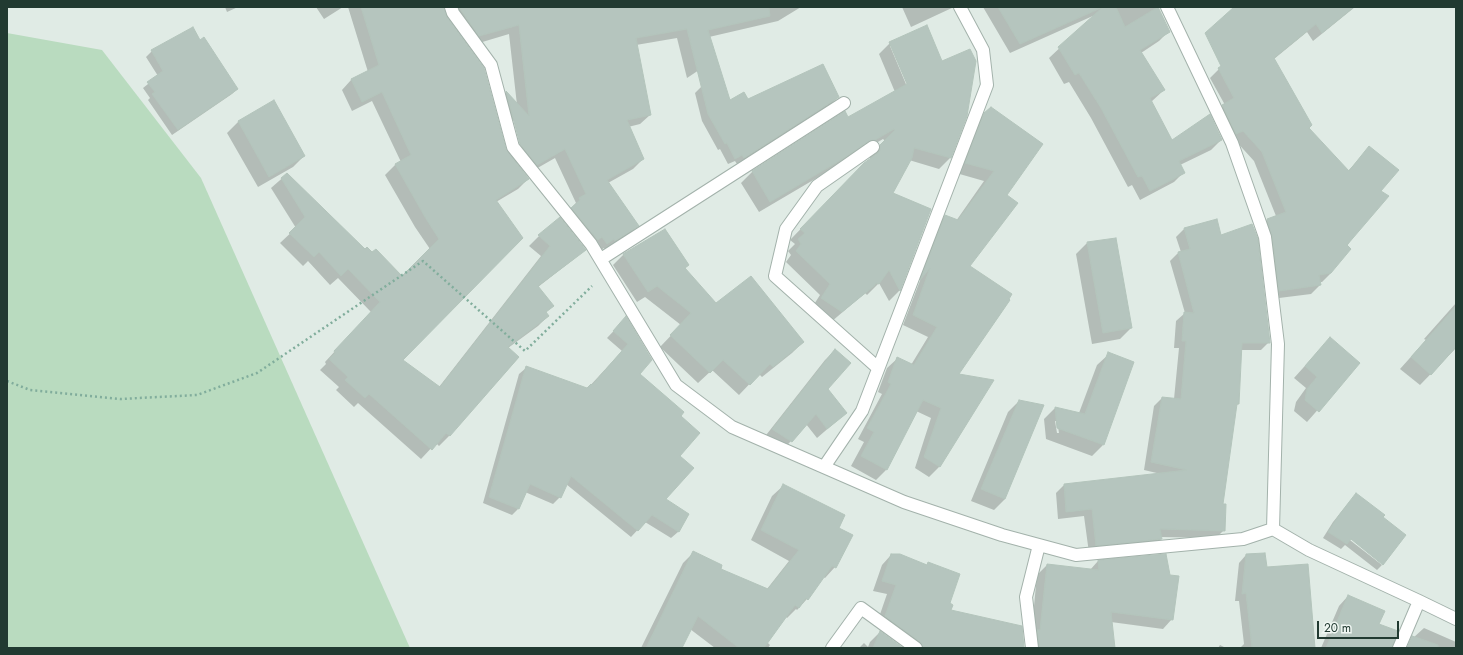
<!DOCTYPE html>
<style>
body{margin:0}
#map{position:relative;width:1463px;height:655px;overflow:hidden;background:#e0ebe5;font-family:Jost,sans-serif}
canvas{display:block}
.frame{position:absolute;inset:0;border:8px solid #213a31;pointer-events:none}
.scale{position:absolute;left:1317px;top:621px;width:82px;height:18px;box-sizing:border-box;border:2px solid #213a31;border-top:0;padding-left:5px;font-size:12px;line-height:14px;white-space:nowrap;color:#213a31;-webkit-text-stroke:3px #f0f7f3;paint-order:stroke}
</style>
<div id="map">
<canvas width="1463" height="655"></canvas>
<div class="frame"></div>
<div class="scale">20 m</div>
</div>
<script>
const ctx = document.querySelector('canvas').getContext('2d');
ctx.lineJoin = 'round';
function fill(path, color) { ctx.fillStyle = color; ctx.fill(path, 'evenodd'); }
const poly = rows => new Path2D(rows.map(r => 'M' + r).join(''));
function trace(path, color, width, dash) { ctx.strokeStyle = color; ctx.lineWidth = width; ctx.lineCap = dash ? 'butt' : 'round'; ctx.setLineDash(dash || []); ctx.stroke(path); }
fill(poly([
 [7,33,102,50,201,178,410,648,7,648]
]), '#b9dbbf');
fill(poly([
 [225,7,238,7,227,12],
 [316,7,343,7,324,19],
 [348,7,801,7,778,21,709,37,705,66,687,78,677,38,636,45,650,115,640,124,628,127,643,159,633,169,608,183,637,226,628,236,605,250,604,248,597,253,592,246,587,250,562,218,576,203,555,158,527,174,518,163,516,164,528,179,518,189,496,202,401,360,439,387,541,256,529,246,539,236,560,219,584,250,574,259,538,287,552,306,545,313,548,316,538,326,508,348,518,358,449,436,439,446,436,443,421,459,358,403,354,407,336,390,339,387,320,370,326,364,325,362,371,312,338,278,330,285,308,261,303,266,280,243,296,228,271,188,287,174,365,250,402,278,430,249,415,227,385,175,395,165,401,162,372,101,352,111,342,90,351,80,368,72],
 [444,10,446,11,450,20,469,46,509,34,517,105,506,92,496,102,511,158,505,150],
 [512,119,515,122,522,148,520,149],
 [902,7,954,7,911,27],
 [983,7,1155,7,1169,31,1159,41,1141,53,1164,90,1151,102,1171,141,1221,140,1211,150,1180,165,1184,172,1174,182,1140,200,1132,185,1128,187,1091,118,1069,82,1064,84,1049,58,1095,15,1010,53],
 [1298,7,1355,7,1313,41,1307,32,1274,59,1308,128,1348,171,1370,147,1380,191,1331,273,1322,282,1319,282,1320,285,1311,294,1271,299,1258,228,1267,220,1276,216,1254,161,1234,139,1214,115,1225,105,1210,78,1219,69],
 [200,41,237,89,232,94,172,135,148,100,150,98,143,88,158,76,146,57,152,51],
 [890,43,966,116,950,158,939,169,909,160,892,193,930,209,899,291,889,301,879,283,867,295,865,293,831,322,811,309,820,295,786,262,791,255,788,251,795,244,790,240,853,175,870,160,870,157,885,141,883,139,759,212,741,183,752,172,845,113,848,119,895,92,879,54],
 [890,46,892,46,910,88,908,89],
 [702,86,729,101,838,97,831,104,737,164,735,161,728,164,720,149,718,150,702,121,695,93],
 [274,102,304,156,293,167,258,187,227,133,238,122],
 [985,114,1006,195,969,266,957,374,939,467,929,477,915,468,931,418,916,411,886,470,876,480,851,466,864,442,858,439,882,394,878,392,887,368,898,358,911,365,928,337,903,325,921,278,912,287,935,226,945,216,956,221,984,181,956,173,974,125],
 [1184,229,1220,236,1269,342,1261,350,1241,350,1238,404,1235,407,1222,505,1224,530,1216,538,1161,537,1161,539,1153,547,1089,553,1084,516,1058,519,1056,493,1064,485,1161,474,1144,470,1154,406,1162,398,1174,399,1179,348,1174,348,1176,321,1185,313,1170,261,1178,253,1181,252,1176,237],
 [1087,243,1131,328,1120,339,1092,344,1076,254],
 [624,254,688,265,684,269,716,305,803,342,792,353,762,377,759,374,739,395,712,370,698,383,660,347,681,325,645,297,637,302,613,265],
 [1456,303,1456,348,1420,385,1400,369,1426,340,1424,339],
 [626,318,638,374,679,416,679,456,664,500,688,514,678,532,671,538,645,522,631,537,566,484,560,497,553,504,525,492,518,509,512,515,483,503,519,374,526,368,587,389,622,351,607,338],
 [1330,338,1359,363,1307,422,1294,411,1296,402,1306,388,1294,378],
 [835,350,827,389,846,413,817,438,806,424,782,451,763,439,825,360],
 [1109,354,1103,445,1092,456,1046,439,1044,419,1055,408,1079,413,1097,365],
 [1055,421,1057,421,1059,433,1057,433],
 [1019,401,1005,499,994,510,971,501,1008,412],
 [783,486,838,529,835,567,825,578,823,577,807,599,797,610,796,609,787,618,785,616,767,642,770,645,768,648,715,648,690,629,681,648,641,648,683,563,694,552,719,569,767,589,789,561,751,540,772,496],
 [1351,500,1346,537,1382,565,1377,570,1345,545,1341,549,1323,538,1333,522],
 [891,555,927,565,929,563,948,604,950,611,1023,648,906,648,876,626,887,594,873,591,882,565],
 [1246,555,1266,568,1262,648,1240,648,1244,644,1239,601,1235,601,1239,563],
 [1098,561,1172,619,1163,629,1111,622,1114,648,1029,648,1031,637,1037,575,1047,565,1090,570],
 [1348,596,1367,648,1321,648,1339,606],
 [1424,628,1456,642,1456,648,1409,648,1413,638],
 [880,632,902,648,859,648,864,643,868,647,870,642],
 [1220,645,1226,648,1218,648]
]), '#0003');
const building = poly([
 [361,7,444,7,447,17,484,68,506,149,529,179,496,200,523,238,403,360,440,387,550,246,538,235,560,217,586,250,538,286,554,306,546,312,549,316,508,347,519,357,450,436,446,433,432,450,369,394,365,398,345,380,348,377,329,359,335,353,334,351,380,302,348,269,341,276,319,252,314,257,289,233,305,217,281,178,287,173,365,249,367,247,372,252,376,249,402,276,439,239,425,217,395,164,411,155,382,92,362,102,351,79,379,65,361,7],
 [459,7,769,7,770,16,708,30,730,100,744,92,748,99,823,64,839,97,744,158,742,155,735,159,727,143,725,144,708,114,687,29,636,38,651,115,627,120,644,159,607,180,639,226,615,241,614,239,607,244,602,237,598,240,571,208,580,200,579,198,586,194,565,149,537,165,520,144,506,91,529,116,519,25,479,36,459,7],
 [998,7,1103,7,1020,44,998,7],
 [1103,7,1116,7,1125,27,1158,7,1170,32,1140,50,1165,90,1150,98,1172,140,1210,114,1222,140,1179,161,1185,173,1150,191,1142,176,1138,177,1101,108,1079,73,1075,75,1058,47,1103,7],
 [1234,7,1354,7,1322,33,1316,24,1274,58,1312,125,1309,128,1349,171,1369,146,1399,170,1381,191,1389,196,1347,245,1351,249,1331,273,1319,275,1321,285,1279,291,1272,236,1267,219,1286,212,1262,152,1243,131,1236,134,1222,105,1234,98,1218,68,1221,66,1205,33,1234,7],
 [927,25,942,61,970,49,976,61,967,116,951,158,914,148,912,158,893,193,931,209,900,291,889,270,879,284,876,283,874,286,842,312,821,298,830,284,796,251,801,244,798,239,805,233,800,229,864,163,878,153,880,150,880,145,895,130,894,129,875,140,869,141,844,158,770,202,752,171,845,111,848,117,907,84,889,42,927,25],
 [193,27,200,40,204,37,238,89,178,130,152,94,155,92,147,82,163,71,151,50,193,27],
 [274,100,305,156,269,177,238,121,274,100],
 [991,107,1043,144,1007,195,1018,203,970,266,1012,294,1009,299,1010,300,959,374,994,380,940,467,924,457,941,408,923,400,887,470,861,456,874,432,867,428,891,384,888,382,897,357,914,365,937,327,913,315,930,268,920,280,945,215,958,220,994,171,965,163,984,113,991,107],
 [1217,219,1221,235,1252,224,1258,239,1270,343,1242,343,1239,404,1237,404,1223,504,1226,504,1225,531,1160,529,1162,539,1096,546,1092,509,1066,512,1064,484,1187,470,1151,462,1162,397,1181,399,1186,341,1182,341,1184,312,1194,313,1178,252,1190,249,1184,228,1217,219],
 [665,229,689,265,685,268,716,303,751,276,804,342,773,367,770,364,750,385,723,360,710,373,670,335,691,313,657,286,648,292,623,254,665,229],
 [1116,238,1132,328,1103,333,1087,242,1116,238],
 [1456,306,1456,347,1431,375,1411,357,1456,306],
 [626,316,652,360,640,374,684,412,681,416,700,433,680,456,694,468,666,499,689,514,679,532,652,515,638,531,571,476,561,498,530,484,519,509,489,497,526,366,587,388,591,384,592,385,628,344,613,331,626,316],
 [1330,337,1360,363,1319,412,1305,400,1307,389,1317,377,1305,366,1330,337],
 [835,349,851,363,828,389,847,413,827,429,816,414,792,442,772,429,835,349],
 [1108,352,1134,362,1104,445,1057,428,1055,407,1085,414,1108,352],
 [1019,400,1044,405,1005,499,981,489,1019,400],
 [783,484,845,515,839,528,853,535,836,568,832,566,808,600,806,598,799,608,795,605,764,648,739,648,698,616,682,648,646,648,693,551,722,565,721,569,768,589,799,550,761,530,783,484],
 [1356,493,1385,515,1383,517,1406,535,1383,565,1351,539,1347,544,1328,532,1339,515,1356,493],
 [1265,553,1267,567,1308,564,1315,648,1252,648,1246,593,1242,594,1246,554,1265,553],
 [891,554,900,554,927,565,928,562,960,574,950,603,953,605,951,610,1022,626,1024,648,923,648,920,642,885,616,896,585,882,581,891,554],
 [1166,554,1170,575,1179,576,1173,620,1111,612,1115,648,1039,648,1037,630,1040,630,1047,564,1099,570,1098,560,1166,554],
 [1348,595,1385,611,1379,624,1398,631,1392,648,1326,648,1348,595],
 [880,631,903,648,873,648,880,631],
 [1412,636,1438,645,1438,648,1407,648,1412,636]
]);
fill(building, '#b5c5be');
trace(building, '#b3c4bb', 1);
const minor = poly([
 [451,7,453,13,491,65,513,147,591,244,676,385,732,427,904,502,1002,535,1076,555,1243,539,1273,529,1309,550,1419,601,1456,619],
 [1167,7,1232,143,1265,237,1278,344,1273,529],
 [873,147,817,186,786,229,775,276,878,368],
 [601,259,844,103],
 [824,467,862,411,987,85,983,50,960,7],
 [832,648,861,608,916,648],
 [1032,648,1026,597,1039,545],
 [1399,648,1419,601]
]);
trace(minor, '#a3b2ab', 14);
trace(poly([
 [7,381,30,390,120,399,197,395,257,373,423,261,525,351,592,286]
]), '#81ad9c', 2.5, [2, 3]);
trace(minor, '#fff', 12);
</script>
